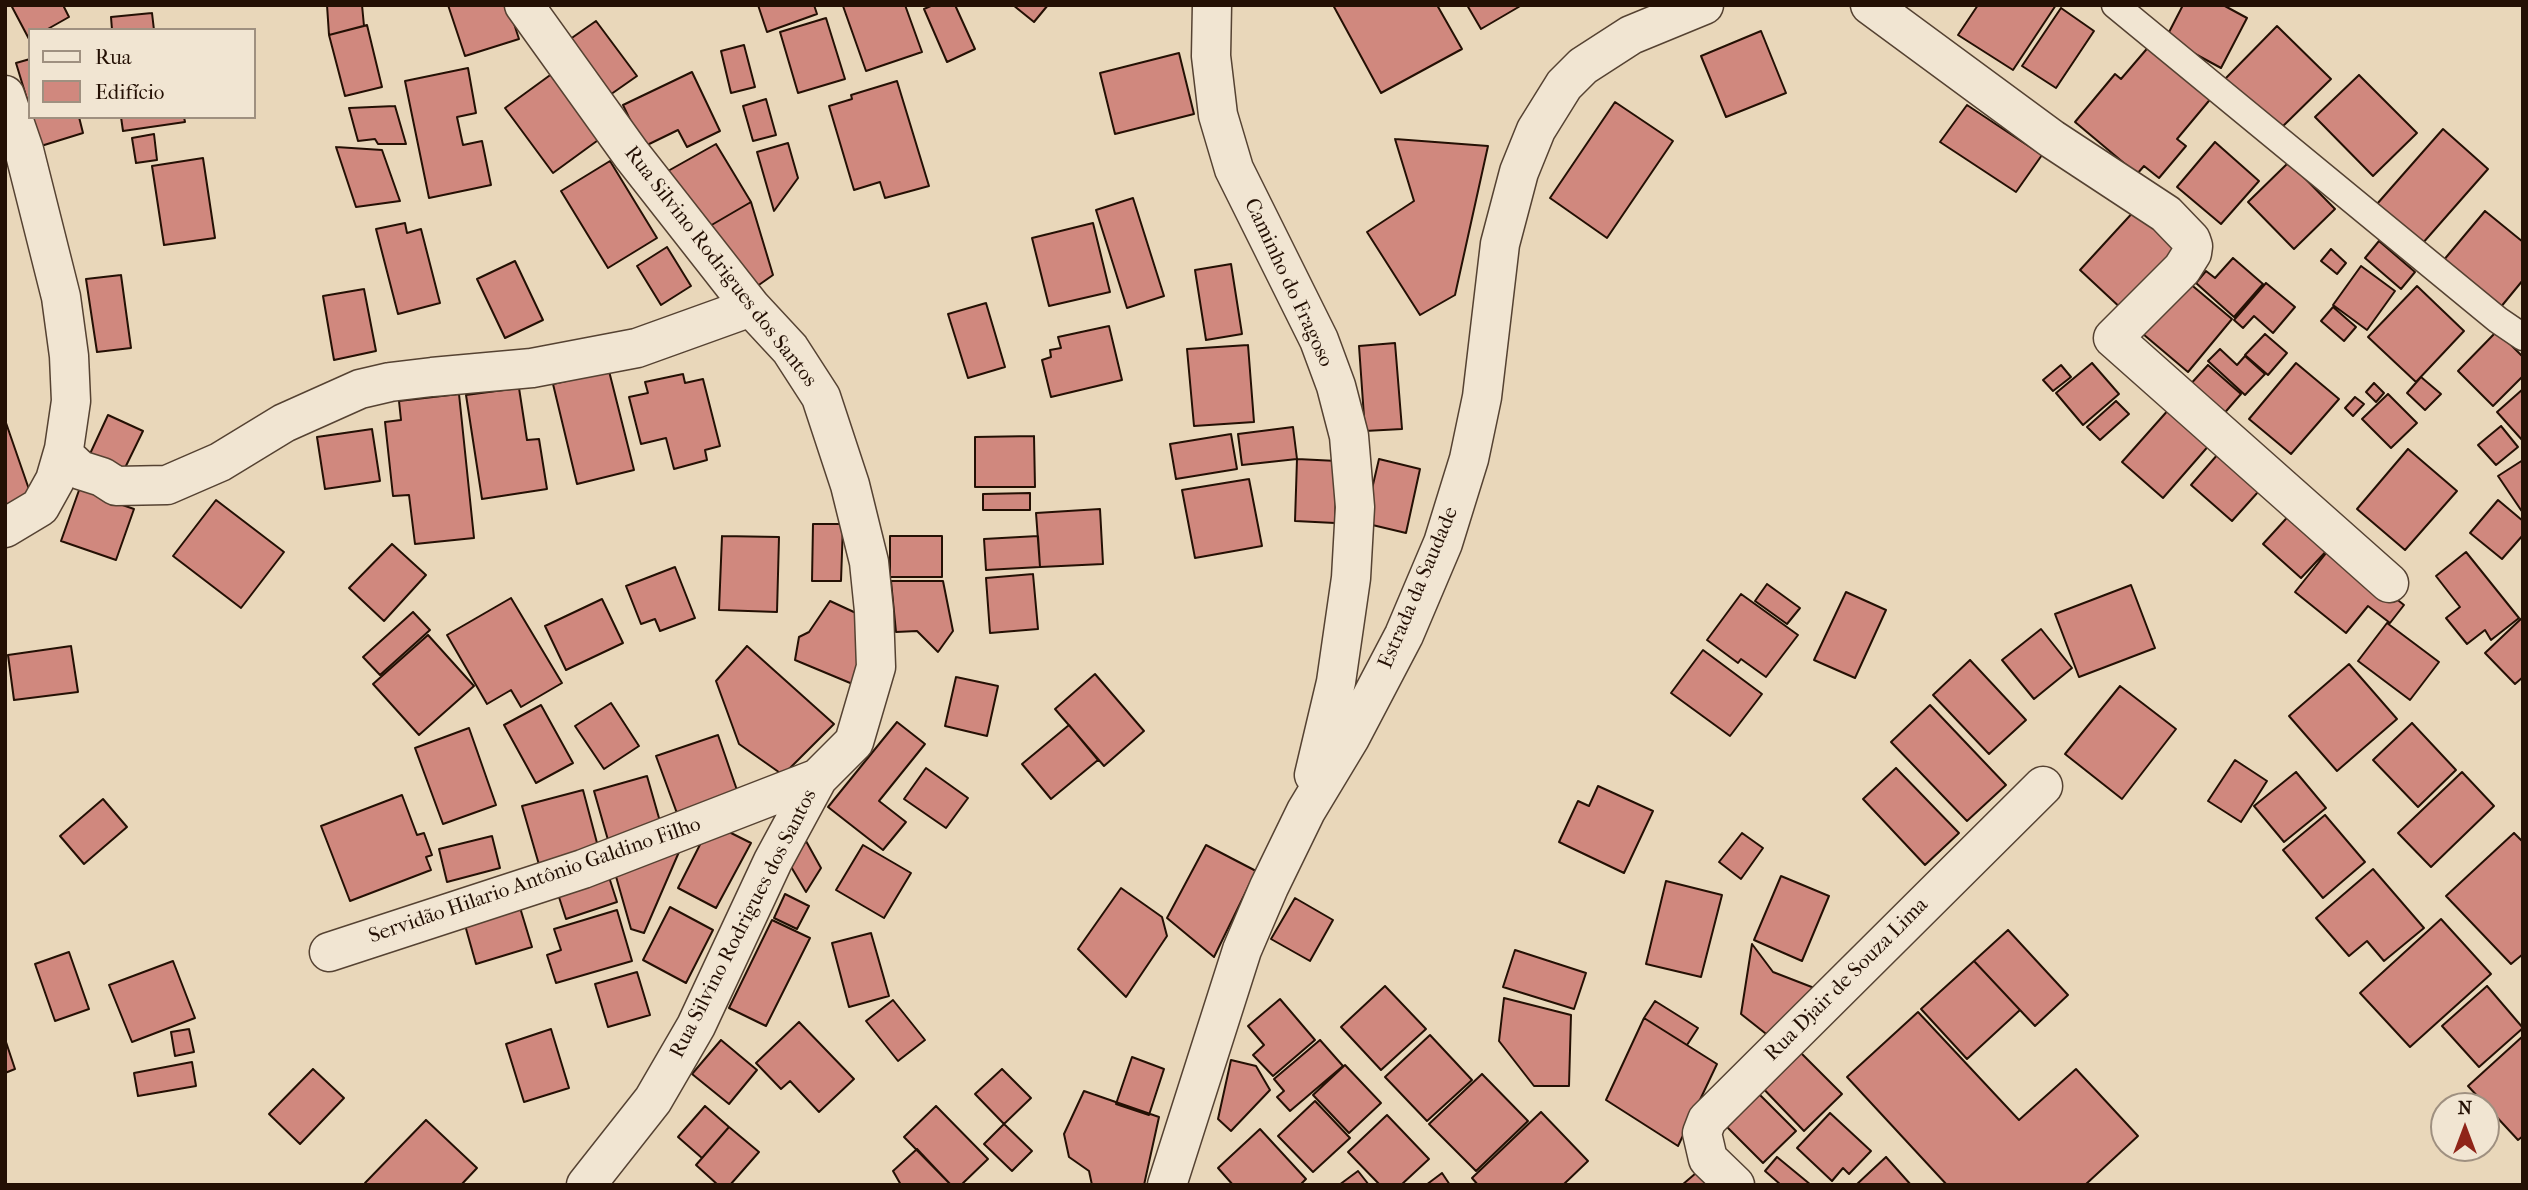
<!DOCTYPE html>
<meta charset="utf-8">
<style>
body{margin:0}
#map{position:relative;width:2528px;height:1190px;overflow:hidden;background:#e9d7ba;font-family:"IM FELL French Canon",serif}
canvas{display:block}
.frame{position:absolute;inset:0;border:7px solid #241004;pointer-events:none}
.legend{position:absolute;left:28px;top:28px;width:228px;height:91px;box-sizing:border-box;background:#f1e5d2;border:2px solid #9f9080;margin:0;padding:9px 12px;list-style:none;font-size:21px;color:#241004}
.legend li{display:flex;align-items:center;gap:14px;height:35px}
.legend b{width:35px;border:2px solid #9f9080}
.north{position:absolute;left:2430px;top:1092px;width:70px;height:70px;box-sizing:border-box;background:#f1e5d2;border:2px solid #9f9080;border-radius:50%;rotate:0deg;font-size:19px;font-weight:700;line-height:28px;text-align:center;color:#241004}
.north::after{content:'';display:block;margin:auto;width:24px;height:32px;background:#8f2418;clip-path:polygon(50% 0,100% 100%,50% 72%,0 100%)}
</style>
<div id="map">
<canvas width="2528" height="1190"></canvas>
<div class="frame"></div>
<ul class="legend">
<li><b style="height:9px;background:#f1e5d2"></b>Rua</li>
<li><b style="height:19px;background:#d0887e"></b>Edifício</li>
</ul>
<div class="north">N</div>
</div>
<script>
const ctx = document.querySelector('canvas').getContext('2d');
ctx.lineJoin = 'round';
function fill(path, color) { ctx.fillStyle = color; ctx.fill(path, 'evenodd'); }
const poly = rows => new Path2D(rows.map(r => 'M' + r).join(''));
function trace(path, color, width, dash) { ctx.strokeStyle = color; ctx.lineWidth = width; ctx.lineCap = dash ? 'butt' : 'round'; ctx.setLineDash(dash || []); ctx.stroke(path); }
function drawText(font, color, halo, rows, align = 'center') {
  ctx.font = font + ' "IM FELL French Canon",serif'; ctx.lineWidth = 7; ctx.setLineDash([]); ctx.textBaseline = 'middle'; ctx.strokeStyle = halo; ctx.fillStyle = color; for (const [text, x, y, turn = 0] of rows) {
    ctx.save(); ctx.translate(x, y); ctx.rotate((+turn || 0) * Math.PI / 180); ctx.textAlign = isNaN(turn) ? turn : align; if (halo) ctx.strokeText(text, 0, 0); ctx.fillText(text, 0, 0); ctx.restore();
  }
}
const building = poly([
 [11,5,63,5,69,17,46,30,30,30,29,39,11,5],
 [327,5,362,5,364,26,329,35,327,5],
 [448,5,508,5,519,39,465,56,448,5],
 [758,5,814,5,817,14,767,32,758,5],
 [845,5,905,5,922,52,866,71,843,6,845,5],
 [933,5,955,5,975,49,947,62,924,9,933,5],
 [1013,5,1048,5,1034,22,1013,5],
 [1333,5,1437,5,1462,49,1381,93,1333,5],
 [1467,5,1522,5,1481,29,1467,5],
 [1978,5,2056,5,2013,70,1958,35,1978,5],
 [2183,5,2223,5,2247,18,2221,68,2166,38,2183,5],
 [2061,8,2094,31,2056,88,2022,66,2061,8],
 [152,13,154,30,112,30,111,17,152,13],
 [826,18,845,79,798,93,780,32,826,18],
 [596,21,637,76,607,97,566,42,596,21],
 [367,25,382,87,345,96,329,35,367,25],
 [2277,26,2331,79,2278,131,2225,79,2277,26],
 [1761,31,1786,93,1726,117,1701,56,1761,31],
 [2151,44,2213,96,2177,139,2186,146,2159,178,2144,166,2137,174,2075,122,2115,74,2121,79,2151,44],
 [744,45,755,87,731,93,721,51,744,45],
 [1179,53,1194,114,1115,134,1100,73,1179,53],
 [30,59,30,109,16,63,30,59],
 [468,68,476,113,457,117,463,145,482,141,491,185,429,198,405,81,468,68],
 [692,72,720,131,687,147,678,130,643,147,623,105,692,72],
 [553,73,601,138,553,173,505,108,553,73],
 [2359,75,2417,133,2373,176,2315,117,2359,75],
 [897,81,929,186,885,198,880,182,854,190,829,106,852,99,851,95,897,81],
 [766,99,776,135,753,141,743,106,766,99],
 [1615,102,1673,141,1607,238,1550,198,1615,102],
 [1967,105,2042,155,2016,192,1940,142,1967,105],
 [395,106,406,144,378,144,375,139,358,141,349,108,395,106],
 [32,117,79,117,83,133,41,146,32,117],
 [121,117,184,117,185,122,123,131,121,117],
 [2443,129,2488,169,2422,244,2377,204,2443,129],
 [154,134,157,160,136,163,132,138,154,134],
 [1395,139,1488,146,1455,295,1420,315,1367,232,1414,201,1395,139],
 [2215,142,2259,181,2221,224,2177,187,2215,142],
 [788,143,798,178,774,211,757,152,788,143],
 [716,144,751,202,703,230,668,171,716,144],
 [336,147,382,150,400,201,356,207,336,147],
 [203,158,215,238,164,245,152,166,203,158],
 [610,161,657,238,608,268,561,191,610,161],
 [2289,162,2335,209,2294,249,2248,202,2289,162],
 [1133,198,1164,296,1127,308,1096,210,1133,198],
 [751,202,773,275,746,294,703,230,751,202],
 [2136,209,2182,252,2125,312,2080,270,2136,209],
 [2485,211,2523,242,2523,280,2500,308,2443,261,2485,211],
 [405,223,407,233,421,229,440,303,398,314,376,229,405,223],
 [1093,223,1110,292,1049,306,1032,238,1093,223],
 [2379,241,2415,272,2401,289,2365,258,2379,241],
 [667,247,691,286,661,305,637,266,667,247],
 [2331,249,2346,263,2337,274,2321,261,2331,249],
 [2233,258,2263,284,2234,317,2196,283,2206,271,2215,278,2233,258],
 [515,261,543,320,505,338,477,279,515,261],
 [1231,264,1242,334,1206,340,1195,270,1231,264],
 [2361,266,2395,291,2367,330,2333,305,2361,266],
 [121,275,131,348,97,352,86,279,121,275],
 [2188,282,2232,319,2188,372,2143,334,2188,282],
 [2266,283,2295,307,2273,333,2254,316,2243,328,2234,320,2266,283],
 [2417,286,2464,331,2416,382,2368,337,2417,286],
 [364,289,376,351,334,360,323,296,364,289],
 [986,303,1005,367,968,378,948,314,986,303],
 [2333,307,2356,327,2344,341,2321,321,2333,307],
 [1109,326,1122,380,1051,397,1042,360,1051,357,1050,350,1061,348,1058,337,1109,326],
 [2497,331,2523,357,2523,376,2493,406,2458,371,2497,331],
 [2265,334,2287,353,2268,375,2245,355,2265,334],
 [1395,343,1402,429,1365,431,1359,346,1395,343],
 [1248,345,1254,422,1194,426,1187,349,1248,345],
 [2220,349,2237,365,2245,356,2265,374,2245,395,2208,361,2220,349],
 [2092,363,2119,394,2083,425,2056,393,2092,363],
 [2296,363,2339,399,2291,454,2249,419,2296,363],
 [2061,365,2071,377,2053,391,2043,380,2061,365],
 [2208,365,2241,394,2221,417,2187,388,2208,365],
 [609,371,634,470,577,484,553,384,609,371],
 [683,374,685,383,703,379,720,446,705,450,707,460,674,469,666,438,641,444,629,397,648,393,645,382,683,374],
 [2421,377,2441,394,2425,410,2407,393,2421,377],
 [2374,383,2384,393,2376,402,2366,392,2374,383],
 [519,388,527,440,539,439,547,489,482,499,466,395,519,388],
 [2523,389,2523,441,2497,412,2523,389],
 [459,394,474,538,415,544,409,495,393,496,385,422,401,420,399,401,459,394],
 [2388,394,2417,423,2391,448,2362,419,2388,394],
 [2355,397,2364,404,2353,416,2345,408,2355,397],
 [2116,401,2129,414,2100,440,2087,427,2116,401],
 [2170,408,2211,443,2163,498,2122,462,2170,408],
 [108,415,143,431,123,472,89,456,108,415],
 [5,420,32,498,5,507,5,420],
 [2501,426,2518,447,2496,465,2478,445,2501,426],
 [1293,427,1297,459,1242,465,1238,434,1293,427],
 [372,429,380,481,325,489,317,437,372,429],
 [1231,434,1237,469,1176,479,1170,444,1231,434],
 [1034,436,1035,487,975,487,975,437,1034,436],
 [2225,446,2267,482,2232,521,2191,485,2225,446],
 [2408,449,2457,491,2405,550,2357,509,2408,449],
 [1297,459,1337,461,1335,523,1295,521,1297,459],
 [1379,459,1420,469,1406,533,1364,523,1379,459],
 [2523,460,2523,513,2498,476,2523,460],
 [83,479,111,501,134,509,116,560,61,541,83,479],
 [1249,479,1262,546,1195,558,1182,490,1249,479],
 [1030,493,1030,510,983,510,983,494,1030,493],
 [216,500,284,552,241,608,173,556,216,500],
 [2498,500,2523,521,2523,535,2502,559,2470,533,2498,500],
 [1100,509,1103,564,1040,567,1036,513,1100,509],
 [2294,510,2332,545,2301,578,2263,544,2294,510],
 [813,524,843,524,841,581,812,581,813,524],
 [722,536,779,537,777,612,719,610,722,536],
 [890,536,942,536,942,577,890,577,890,536],
 [1038,536,1040,567,986,570,984,539,1038,536],
 [392,544,426,575,384,621,349,588,392,544],
 [2331,547,2404,605,2390,623,2368,606,2346,633,2295,592,2331,547],
 [2466,552,2519,618,2491,640,2485,630,2467,644,2446,618,2460,607,2436,576,2466,552],
 [675,567,695,618,660,631,655,619,641,624,626,586,675,567],
 [1033,574,1038,629,990,633,986,578,1033,574],
 [891,581,943,581,953,631,938,652,917,631,896,632,891,581],
 [1767,584,1800,608,1787,624,1755,601,1767,584],
 [2131,585,2155,648,2079,677,2055,614,2131,585],
 [1846,592,1886,610,1855,678,1814,660,1846,592],
 [1741,594,1798,635,1766,677,1741,659,1738,663,1707,640,1741,594],
 [511,598,562,683,521,707,511,690,487,704,447,635,511,598],
 [602,599,623,643,566,670,545,626,602,599],
 [830,601,869,619,855,685,795,660,799,637,809,632,830,601],
 [413,612,430,630,380,675,363,657,413,612],
 [2523,617,2523,677,2515,684,2485,653,2523,617],
 [2387,623,2439,662,2410,700,2358,661,2387,623],
 [2041,629,2072,668,2034,699,2002,660,2041,629],
 [428,635,474,686,419,735,373,684,428,635],
 [71,646,78,692,14,700,8,655,71,646],
 [747,646,834,724,783,775,739,744,716,681,747,646],
 [1703,650,1762,694,1730,736,1671,693,1703,650],
 [1970,660,2026,720,1989,754,1933,695,1970,660],
 [2349,664,2397,719,2337,771,2289,716,2349,664],
 [1095,674,1144,731,1104,766,1055,709,1095,674],
 [956,677,998,686,987,736,945,726,956,677],
 [2120,686,2176,729,2122,799,2065,754,2120,686],
 [611,703,639,746,604,769,575,726,611,703],
 [541,705,573,763,536,783,504,725,541,705],
 [1930,705,2006,785,1967,821,1891,742,1930,705],
 [897,722,925,744,879,801,906,822,883,850,828,807,897,722],
 [2412,723,2456,770,2418,807,2373,760,2412,723],
 [1069,725,1098,760,1051,799,1022,764,1069,725],
 [469,728,496,805,443,824,415,748,469,728],
 [718,735,739,796,678,816,656,756,718,735],
 [2235,760,2267,781,2241,822,2208,801,2235,760],
 [926,768,968,798,946,828,904,799,926,768],
 [1896,768,1959,833,1925,865,1863,799,1896,768],
 [2296,772,2326,808,2284,842,2254,806,2296,772],
 [2462,772,2494,806,2431,867,2398,833,2462,772],
 [647,776,661,825,608,840,594,791,647,776],
 [1598,786,1653,811,1624,873,1559,842,1578,801,1589,806,1598,786],
 [583,790,601,858,542,875,522,806,583,790],
 [402,795,417,835,424,833,432,855,426,857,431,870,350,901,321,826,402,795],
 [103,799,127,827,84,864,60,836,103,799],
 [2325,815,2365,862,2323,898,2283,850,2325,815],
 [711,823,751,843,716,908,678,888,711,823],
 [1742,833,1763,848,1741,879,1719,862,1742,833],
 [2514,833,2523,842,2523,954,2511,964,2446,896,2514,833],
 [492,836,500,868,447,882,439,849,492,836],
 [806,841,821,868,806,892,790,865,806,841],
 [682,845,644,933,631,929,615,873,682,845],
 [863,845,911,873,884,918,836,890,863,845],
 [1206,845,1256,871,1214,957,1167,918,1206,845],
 [2373,869,2424,928,2384,961,2367,941,2349,956,2316,918,2373,869],
 [1781,876,1829,896,1802,961,1754,940,1781,876],
 [609,877,617,902,566,919,558,894,609,877],
 [1666,881,1722,895,1701,977,1646,964,1666,881],
 [1121,888,1162,917,1167,936,1126,997,1078,949,1121,888],
 [785,894,809,906,797,929,774,918,785,894],
 [1295,898,1333,920,1310,961,1271,939,1295,898],
 [518,901,532,947,476,964,463,918,518,901],
 [670,907,713,930,686,983,643,960,670,907],
 [617,910,632,961,556,983,547,955,561,950,554,929,617,910],
 [2441,919,2491,974,2410,1047,2360,993,2441,919],
 [772,920,810,938,766,1026,729,1008,772,920],
 [2008,930,2068,995,2035,1026,1974,961,2008,930],
 [871,933,889,996,849,1007,832,943,871,933],
 [1752,944,1773,972,1822,991,1770,1037,1741,1014,1752,944],
 [1515,950,1586,973,1574,1009,1503,987,1515,950],
 [69,952,89,1009,55,1021,35,964,69,952],
 [173,961,195,1018,132,1042,109,985,173,961],
 [1974,961,2020,1010,1967,1059,1921,1009,1974,961],
 [637,972,650,1015,608,1027,595,984,637,972],
 [1385,986,1426,1029,1381,1070,1341,1027,1385,986],
 [2487,986,2523,1028,2479,1067,2442,1026,2487,986],
 [1504,998,1571,1015,1569,1086,1534,1086,1499,1041,1504,998],
 [1280,999,1315,1040,1273,1076,1253,1055,1264,1045,1248,1026,1280,999],
 [893,1000,925,1040,898,1061,866,1021,893,1000],
 [1655,1001,1698,1028,1687,1045,1644,1018,1655,1001],
 [1918,1012,2019,1120,2076,1069,2138,1136,2085,1185,1947,1185,1847,1077,1918,1012],
 [1644,1018,1717,1064,1678,1146,1606,1100,1644,1018],
 [799,1022,854,1079,819,1112,790,1081,781,1089,756,1063,799,1022],
 [189,1029,194,1052,175,1056,171,1032,189,1029],
 [551,1029,569,1088,524,1102,506,1044,551,1029],
 [1430,1035,1472,1080,1427,1121,1385,1077,1430,1035],
 [2523,1036,2523,1136,2518,1140,2468,1086,2523,1036],
 [5,1039,15,1069,5,1073,5,1039],
 [721,1040,757,1070,729,1104,692,1074,721,1040],
 [1320,1040,1343,1066,1290,1111,1277,1097,1284,1091,1274,1079,1320,1040],
 [1793,1045,1842,1094,1804,1131,1756,1081,1793,1045],
 [1132,1057,1164,1069,1149,1115,1116,1104,1132,1057],
 [1231,1060,1256,1066,1270,1090,1231,1131,1218,1119,1231,1060],
 [192,1062,196,1086,138,1096,134,1073,192,1062],
 [1345,1065,1381,1103,1349,1133,1313,1095,1345,1065],
 [313,1069,344,1098,300,1144,269,1114,313,1069],
 [1002,1069,1031,1098,1004,1124,975,1094,1002,1069],
 [1482,1074,1528,1121,1476,1171,1429,1124,1482,1074],
 [1754,1089,1796,1131,1763,1163,1725,1125,1754,1089],
 [1084,1091,1159,1117,1144,1185,1092,1185,1089,1171,1069,1157,1064,1134,1084,1091],
 [1315,1101,1350,1138,1313,1172,1278,1136,1315,1101],
 [705,1106,729,1127,702,1158,678,1137,705,1106],
 [936,1106,988,1159,961,1185,951,1185,904,1137,936,1106],
 [1541,1112,1588,1161,1563,1185,1478,1185,1472,1178,1541,1112],
 [1830,1113,1871,1151,1849,1174,1843,1168,1832,1181,1797,1148,1830,1113],
 [1387,1115,1429,1159,1401,1185,1380,1185,1348,1152,1387,1115],
 [426,1120,477,1168,461,1185,367,1185,365,1183,426,1120],
 [1004,1124,1032,1151,1012,1171,984,1144,1004,1124],
 [729,1127,759,1152,730,1185,718,1185,696,1165,729,1127],
 [1260,1129,1306,1179,1300,1185,1233,1185,1218,1168,1260,1129],
 [917,1149,951,1185,901,1185,893,1171,917,1149],
 [1777,1157,1811,1185,1781,1185,1765,1171,1777,1157],
 [1886,1157,1911,1185,1856,1185,1886,1157],
 [1703,1167,1719,1185,1682,1185,1703,1167],
 [1358,1171,1369,1185,1339,1185,1358,1171],
 [1442,1173,1450,1185,1426,1185,1442,1173]
]);
fill(building, '#d0887e');
trace(building, '#241004', 2);
const service = poly([
 [2115,5,2498,320,2523,337]
]);
const minor = poly([
 [524,5,631,154,751,307,790,349,821,397,850,485,869,562,874,611,876,667,854,742,818,778,773,861,696,1026,653,1100,586,1185],
 [1212,5,1211,56,1218,115,1234,169,1319,340,1336,386,1349,436,1355,507,1351,578,1336,682,1314,775],
 [1870,5,2052,139,2166,214,2191,240,2193,246,2192,253,2182,269,2113,338,2389,583],
 [5,95,24,150,61,297,69,356,71,401,64,449,55,480,40,507,5,528],
 [63,454,80,470,102,477,116,486,167,485,220,462,284,423,360,389,390,382,432,377,532,368,637,348,751,307],
 [329,952,583,869,818,778],
 [1167,1185,1242,950,1269,887,1306,811,1350,738,1404,635,1443,543,1469,459,1482,397,1500,244,1519,172,1536,130,1564,85,1583,66,1631,35,1704,5],
 [1735,1185,1708,1159,1702,1133,1707,1120,2043,786]
]);
trace(service, '#554232', 29);
trace(minor, '#554232', 41);
trace(service, '#f1e5d2', 26);
trace(minor, '#f1e5d2', 38);
drawText('21px', '#241004', '#f1e5d2', [
 ["Rua Silvino Rodrigues dos Santos",720,267,52],
 ["Caminho do Fragoso",1288,283,65],
 ["Estrada da Saudade",1419,588,-67],
 ["Servidão Hilario Antônio Galdino Filho",535,881,-19],
 ["Rua Silvino Rodrigues dos Santos",744,924,-63],
 ["Rua Djair de Souza Lima",1847,980,-45]
]);
</script>
